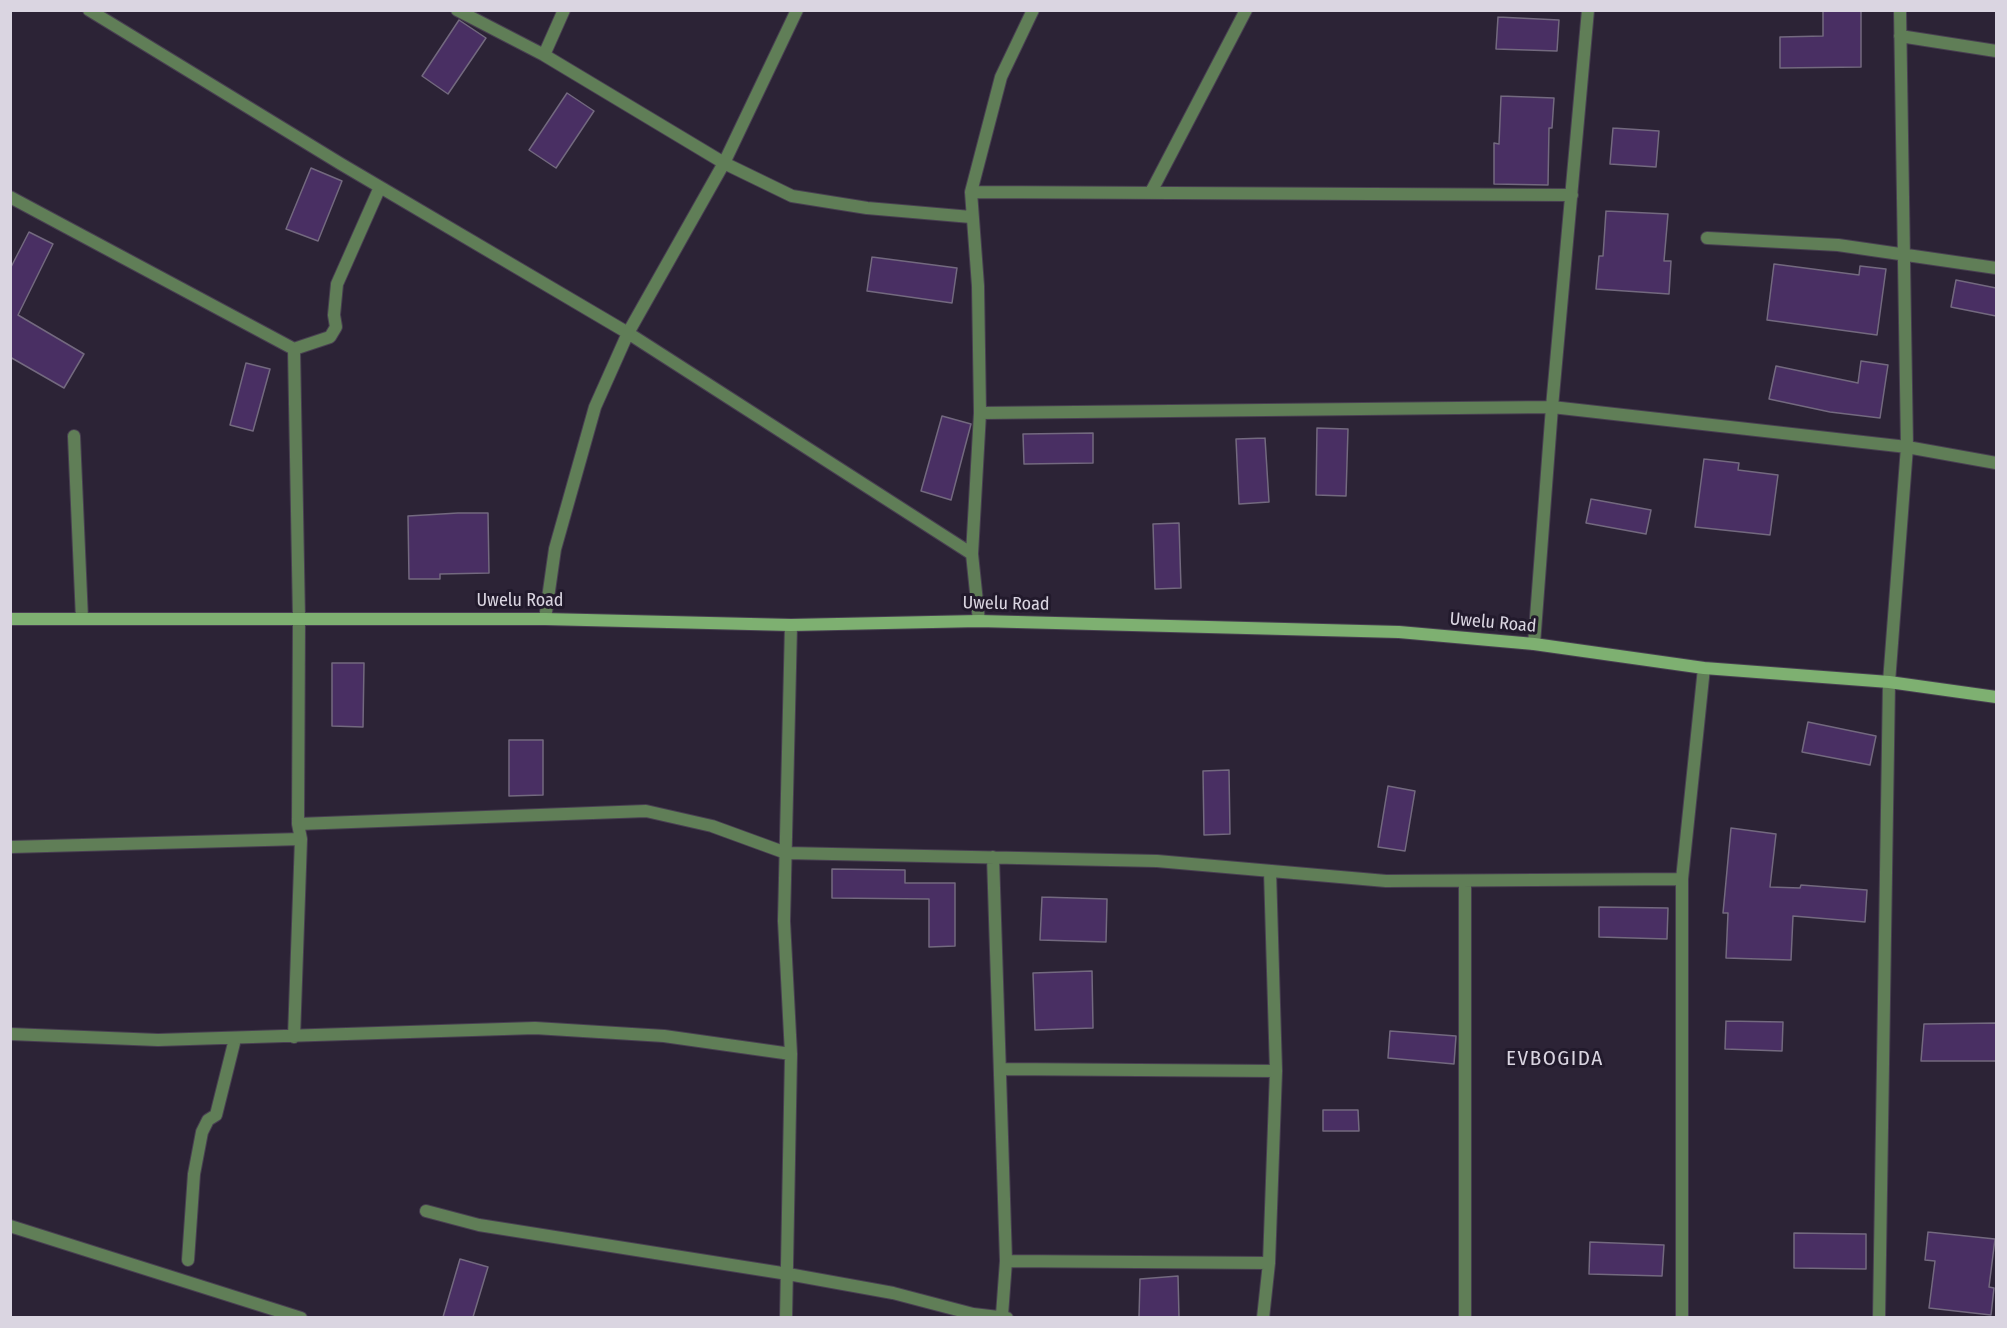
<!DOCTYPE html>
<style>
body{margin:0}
#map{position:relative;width:2007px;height:1328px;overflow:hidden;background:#2c2336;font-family:"Fira Sans Condensed",sans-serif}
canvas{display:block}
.frame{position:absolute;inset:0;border:12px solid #dad5e1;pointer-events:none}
</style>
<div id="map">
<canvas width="2007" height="1328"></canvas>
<div class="frame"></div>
</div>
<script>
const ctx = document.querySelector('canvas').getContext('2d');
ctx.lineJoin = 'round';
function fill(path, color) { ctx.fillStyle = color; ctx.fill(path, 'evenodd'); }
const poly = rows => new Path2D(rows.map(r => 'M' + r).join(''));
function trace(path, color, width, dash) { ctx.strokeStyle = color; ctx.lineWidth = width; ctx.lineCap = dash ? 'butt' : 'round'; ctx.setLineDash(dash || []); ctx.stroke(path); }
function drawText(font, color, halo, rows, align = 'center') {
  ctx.font = font + ' "Fira Sans Condensed",sans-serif'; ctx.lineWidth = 6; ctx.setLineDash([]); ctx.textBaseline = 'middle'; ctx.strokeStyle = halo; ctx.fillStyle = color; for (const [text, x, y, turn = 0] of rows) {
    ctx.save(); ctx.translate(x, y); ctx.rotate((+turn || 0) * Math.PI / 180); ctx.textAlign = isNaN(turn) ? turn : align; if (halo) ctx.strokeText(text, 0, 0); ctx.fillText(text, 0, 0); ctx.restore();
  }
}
const building = poly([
 [1823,10,1861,10,1861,67,1780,68,1780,37,1823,36,1823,10],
 [1498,17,1559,20,1557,51,1496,49,1498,17],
 [459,20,486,38,448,94,422,76,459,20],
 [567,93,594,111,556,168,529,150,567,93],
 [1501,96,1554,98,1552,128,1549,128,1548,185,1494,184,1494,143,1499,144,1501,96],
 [1613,128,1659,131,1656,167,1610,164,1613,128],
 [311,168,342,181,318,241,286,229,311,168],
 [1606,211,1668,214,1664,261,1671,261,1669,294,1596,289,1599,256,1603,256,1606,211],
 [29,232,53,244,18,315,84,354,64,388,10,357,10,269,29,232],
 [872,257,957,268,952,303,867,291,872,257],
 [1774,264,1859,275,1860,266,1886,269,1877,335,1767,320,1774,264],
 [1956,280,1996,288,1996,316,1951,307,1956,280],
 [1861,361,1888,365,1880,418,1830,412,1769,399,1776,366,1858,383,1861,361],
 [246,363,270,369,253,431,230,425,246,363],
 [942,416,971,424,951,500,921,491,942,416],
 [1317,428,1348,429,1346,496,1316,495,1317,428],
 [1093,433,1093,463,1024,464,1023,434,1093,433],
 [1265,438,1269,502,1239,504,1236,439,1265,438],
 [1704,459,1739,463,1738,470,1778,475,1770,535,1695,527,1704,459],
 [1591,499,1651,510,1646,534,1586,523,1591,499],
 [458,513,488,513,489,573,440,574,440,579,409,579,408,516,458,513],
 [1179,523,1181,588,1155,589,1153,524,1179,523],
 [332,663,364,663,363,727,332,726,332,663],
 [1808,722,1876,736,1870,765,1802,752,1808,722],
 [509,740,543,740,543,795,509,796,509,740],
 [1229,770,1230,834,1204,835,1203,771,1229,770],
 [1388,786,1415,791,1405,851,1378,847,1388,786],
 [1731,828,1776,834,1770,887,1800,888,1801,885,1867,890,1865,922,1793,916,1791,960,1726,958,1728,913,1723,913,1731,828],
 [832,869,905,870,905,883,955,883,955,946,929,947,929,899,832,898,832,869],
 [1042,897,1107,899,1106,942,1040,940,1042,897],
 [1599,907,1668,908,1667,939,1599,937,1599,907],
 [1092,971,1093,1028,1035,1030,1033,973,1092,971],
 [1726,1021,1783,1022,1782,1051,1725,1049,1726,1021],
 [1996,1023,1996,1061,1921,1061,1924,1024,1996,1023],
 [1390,1031,1456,1036,1454,1064,1388,1058,1390,1031],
 [1323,1110,1358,1110,1359,1131,1323,1131,1323,1110],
 [1928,1232,1995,1239,1989,1287,1994,1288,1991,1315,1929,1308,1935,1261,1925,1260,1928,1232],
 [1794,1233,1866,1234,1866,1269,1794,1268,1794,1233],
 [1590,1242,1664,1245,1662,1276,1589,1274,1590,1242],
 [460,1259,488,1267,473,1317,443,1317,460,1259],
 [1178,1276,1179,1317,1139,1317,1140,1279,1178,1276]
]);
fill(building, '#492f63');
trace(building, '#73697f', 1.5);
const street = poly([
 [89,10,341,164,628,333,972,554],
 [457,10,544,55,724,163,792,196,867,208,971,217],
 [1900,36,1996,51],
 [544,55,564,10],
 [971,192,1572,195],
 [1151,192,1246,10],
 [10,197,294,349,299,619,298,824,301,839,294,1037],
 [1707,238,1838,245,1996,268],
 [294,349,330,337,336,327,334,315,337,284,380,187],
 [980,413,1552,407,1907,447,1996,463],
 [74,436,82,619],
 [545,619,555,549,595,407,628,333,724,163,797,10],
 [979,621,972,554,980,413,978,286,971,192,1001,77,1033,10],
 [1534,644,1552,407,1588,10],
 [298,824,646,811,712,826,786,853,1157,861,1386,881,1682,879],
 [10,847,301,839],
 [993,857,1006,1261,1002,1315],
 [1465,881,1465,1318],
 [10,1034,158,1040,535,1028,664,1036,791,1054],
 [1001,1069,1276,1071],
 [426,1211,479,1225,788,1274,893,1293,973,1314,1007,1318],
 [10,1226,301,1318],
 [188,1260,194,1174,202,1132,208,1120,216,1115,235,1039],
 [1006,1261,1269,1263],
 [786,1318,791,1054,784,921,791,625],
 [1263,1318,1269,1263,1276,1071,1270,871],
 [1682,1318,1682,879,1704,668],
 [1879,1318,1889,682,1907,447,1900,10]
]);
const secondary = poly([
 [10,619,545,619,791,625,979,621,1399,632,1534,644,1704,668,1889,682,1996,697]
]);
trace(street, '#483f51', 14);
trace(secondary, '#483f51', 14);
trace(street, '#607e57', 12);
trace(secondary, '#7eb071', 12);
drawText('18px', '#dad5e1', '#221a2c', [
 ["Uwelu Road",520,601],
 ["Uwelu Road",1006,604,1],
 ["Uwelu Road",1493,623,5]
]);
ctx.letterSpacing = '1.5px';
drawText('21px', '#dad5e1', '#221a2c', [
 ["EVBOGIDA",1555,1059]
]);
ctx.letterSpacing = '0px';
</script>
